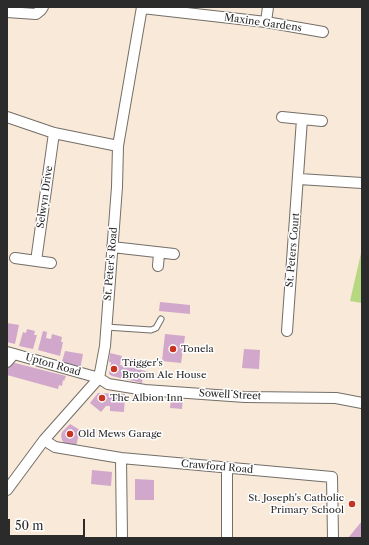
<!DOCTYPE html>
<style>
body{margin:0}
#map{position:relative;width:369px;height:545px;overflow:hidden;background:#f9e9d8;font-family:"Libre Caslon Text",serif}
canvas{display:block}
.frame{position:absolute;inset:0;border:8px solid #2b2b2b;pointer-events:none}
.scale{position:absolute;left:8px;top:519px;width:77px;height:18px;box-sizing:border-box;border:2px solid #2b2b2b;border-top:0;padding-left:5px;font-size:12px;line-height:14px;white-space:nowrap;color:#2b2b2b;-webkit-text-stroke:3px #fff;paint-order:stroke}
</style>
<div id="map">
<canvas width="369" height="545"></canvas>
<div class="frame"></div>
<div class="scale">50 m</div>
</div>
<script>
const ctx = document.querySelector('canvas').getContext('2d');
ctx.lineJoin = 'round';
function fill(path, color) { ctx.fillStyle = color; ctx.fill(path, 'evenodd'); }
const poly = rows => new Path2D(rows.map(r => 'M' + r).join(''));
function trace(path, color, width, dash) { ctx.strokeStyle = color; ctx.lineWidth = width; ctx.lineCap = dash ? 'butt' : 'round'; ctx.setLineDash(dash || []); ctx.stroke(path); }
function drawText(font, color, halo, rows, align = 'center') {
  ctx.font = font + ' "Libre Caslon Text",serif'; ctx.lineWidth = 3; ctx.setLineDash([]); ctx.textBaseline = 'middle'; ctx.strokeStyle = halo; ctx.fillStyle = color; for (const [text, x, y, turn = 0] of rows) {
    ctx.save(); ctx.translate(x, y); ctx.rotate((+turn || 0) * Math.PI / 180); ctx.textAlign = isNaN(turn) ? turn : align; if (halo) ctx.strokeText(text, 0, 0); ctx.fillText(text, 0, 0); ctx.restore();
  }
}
fill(poly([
 [362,249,362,303,350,301]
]), '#b6d880');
fill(poly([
 [160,302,190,305,190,314,159,311],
 [7,323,19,325,15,344,7,342],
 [27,329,35,331,34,335,37,335,33,349,19,346,23,332,26,333],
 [43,331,47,332,46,338,51,339,52,334,62,337,61,342,63,342,60,356,38,350],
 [165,334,185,336,181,363,162,361],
 [244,349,260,350,259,369,242,368],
 [65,351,83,354,80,369,61,365],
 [110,353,122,356,120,365,126,366,128,358,136,360,134,368,149,372,147,378,143,377,142,383,112,376,109,374,111,362,109,362],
 [11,362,66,376,64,381,63,380,62,386,59,385,58,389,7,375,8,365],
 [98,393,125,394,124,412,110,411,110,406,106,406,101,412,90,403],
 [171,397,183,398,182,409,170,408],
 [70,424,80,430,76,446,64,443,62,440,61,436,62,432],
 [92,470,112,472,111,486,91,484],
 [135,479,154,480,154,500,135,500],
 [362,521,362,538,348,538]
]), '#d1a7cb');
const service = poly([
 [106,327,151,330,156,328,161,319]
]);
const minor = poly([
 [142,8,266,22,323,32],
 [7,12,36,14,41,10,43,7],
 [266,22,268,7],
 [7,117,54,133,118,146],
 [282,117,322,121],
 [299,179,362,183],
 [112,247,174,254],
 [15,258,51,263],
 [36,261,54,133],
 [158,266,159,253],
 [287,331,302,119],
 [7,352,99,378,108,384,145,390,245,397,336,398,362,403],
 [7,362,14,354],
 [44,440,55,447,121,458,332,477,333,538],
 [121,458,122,538],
 [227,468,227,538],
 [7,490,44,440,99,378,105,346,117,187,118,146,142,7]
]);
trace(service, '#736e68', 7);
trace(minor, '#736e68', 12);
trace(service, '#fff', 5);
trace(minor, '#fff', 10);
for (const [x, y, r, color] of [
 [173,349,4,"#c8321e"],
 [114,369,4,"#c8321e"],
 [102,398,4,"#c8321e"],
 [70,434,4,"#c8321e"],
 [352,504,4,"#c8321e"]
]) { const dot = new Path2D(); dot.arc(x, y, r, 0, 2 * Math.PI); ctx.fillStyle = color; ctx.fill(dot); trace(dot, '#fff', 1.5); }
drawText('10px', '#2b2b2b', '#fff', [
 ["Maxine Gardens",263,23,8],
 ["Selwyn Drive",45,197,-82],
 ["St. Peters Court",293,250,-85],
 ["St. Peter's Road",111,264,-85],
 ["Upton Road",53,365,16],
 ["Sowell Street",230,395,3],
 ["Crawford Road",217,467,5]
]);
drawText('10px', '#2b2b2b', '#fff', [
 ["Tonela",181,349],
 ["Trigger's",122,363],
 ["Broom Ale House",122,375],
 ["The Albion Inn",110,398],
 ["Old Mews Garage",78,434],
 ["St. Joseph's Catholic",344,498,"right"],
 ["Primary School",344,510,"right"]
], 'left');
</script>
